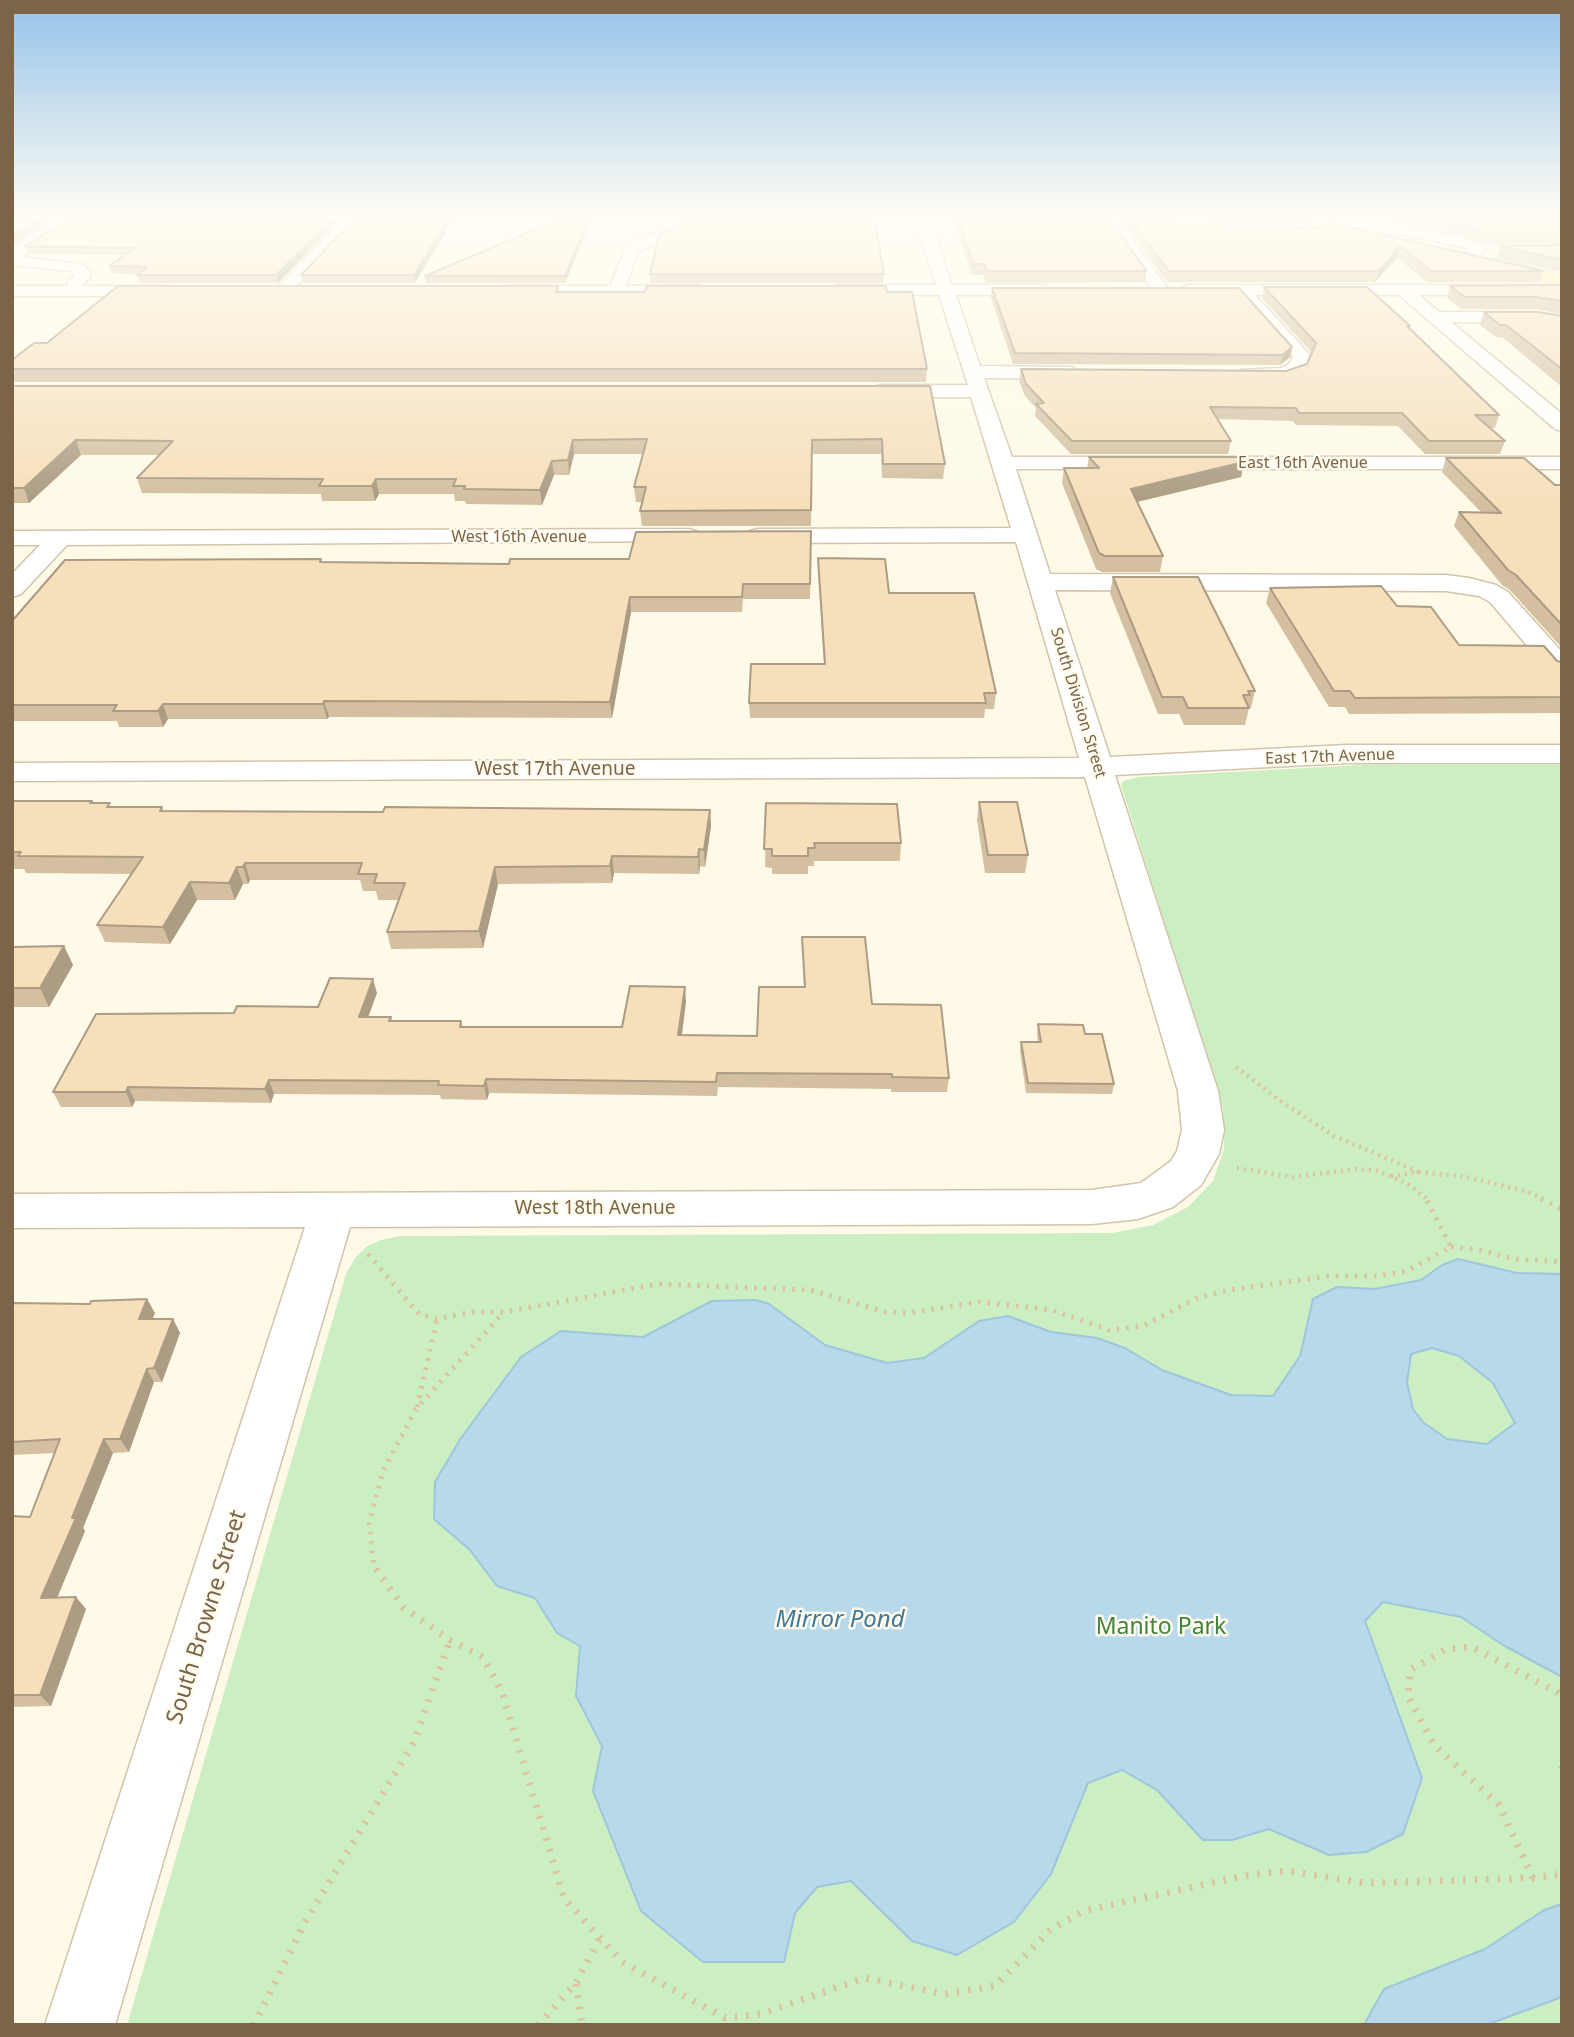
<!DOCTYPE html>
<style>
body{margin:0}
#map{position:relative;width:1574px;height:2037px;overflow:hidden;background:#fefae7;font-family:"Noto Sans",sans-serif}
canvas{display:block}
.frame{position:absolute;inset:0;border:14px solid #7b6448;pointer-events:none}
</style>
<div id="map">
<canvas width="1574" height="2037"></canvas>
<div class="frame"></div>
</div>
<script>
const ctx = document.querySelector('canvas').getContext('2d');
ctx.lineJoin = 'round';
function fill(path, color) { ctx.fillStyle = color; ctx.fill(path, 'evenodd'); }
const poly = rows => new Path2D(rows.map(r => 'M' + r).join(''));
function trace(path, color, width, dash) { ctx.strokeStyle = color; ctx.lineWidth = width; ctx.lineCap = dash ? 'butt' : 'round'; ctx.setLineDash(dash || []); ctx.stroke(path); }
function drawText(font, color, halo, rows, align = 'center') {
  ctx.font = font + ' "Noto Sans",sans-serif'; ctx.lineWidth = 5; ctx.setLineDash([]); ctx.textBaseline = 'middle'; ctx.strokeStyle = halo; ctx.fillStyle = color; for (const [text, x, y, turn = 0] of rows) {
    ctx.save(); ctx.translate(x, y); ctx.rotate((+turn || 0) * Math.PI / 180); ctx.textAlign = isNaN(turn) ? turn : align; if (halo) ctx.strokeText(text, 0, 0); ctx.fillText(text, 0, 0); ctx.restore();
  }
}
fill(poly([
 [1363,765,1562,765,1562,2025,127,2025,346,1274,355,1258,366,1247,381,1240,401,1236,1112,1233,1153,1225,1188,1207,1213,1181,1224,1149,1223,1109,1121,785,1123,781,1138,777]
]), '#cceec3');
const water = poly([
 [1458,1259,1517,1273,1562,1274,1562,1677,1503,1645,1461,1617,1383,1602,1365,1621,1422,1778,1403,1834,1366,1852,1329,1855,1269,1829,1232,1840,1203,1840,1157,1790,1122,1770,1088,1783,1051,1874,1014,1922,957,1955,912,1941,851,1881,817,1887,795,1913,784,1962,703,1962,641,1911,593,1791,602,1746,576,1696,580,1646,557,1633,535,1598,497,1586,470,1550,434,1519,435,1482,461,1438,521,1357,561,1331,643,1337,712,1301,756,1300,769,1304,825,1345,887,1363,924,1358,979,1321,1008,1316,1051,1332,1097,1338,1125,1348,1162,1370,1231,1395,1273,1396,1300,1356,1313,1299,1337,1287,1375,1289,1421,1280,1442,1265,1458,1259],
 [1432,1348,1459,1356,1493,1383,1515,1423,1487,1444,1447,1439,1424,1423,1413,1409,1407,1382,1411,1354,1432,1348],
 [1562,1904,1562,1997,1486,2025,1364,2025,1384,1989,1485,1949,1544,1910,1562,1904]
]);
fill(water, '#b8d9ea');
trace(water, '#9ec6dd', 2);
const minor = poly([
 [59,218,76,218,21,257,81,264,91,271,90,278,81,286,163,286,171,291,163,296,12,296,12,286,67,286,68,281,74,276,72,271,12,265,12,247,59,218],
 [345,218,360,218,289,294,277,294,275,291,277,288,345,218],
 [654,218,670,218,678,225,680,232,638,252,626,286,699,285,707,290,705,293,507,296,499,291,507,286,610,286,626,247,645,236,666,230,654,218],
 [915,218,929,218,952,285,1045,285,1053,290,1045,295,956,295,980,366,1072,367,1081,373,1072,379,984,378,1012,457,1562,457,1562,469,1016,469,1050,574,1446,575,1469,578,1496,585,1508,592,1562,652,1562,677,1552,675,1490,602,1479,596,1446,591,1055,590,1110,757,1347,745,1562,745,1562,763,1347,763,1115,775,1218,1091,1224,1130,1219,1154,1201,1185,1173,1207,1138,1219,1092,1224,350,1227,115,2025,45,2025,305,1227,12,1228,12,1194,1092,1190,1141,1183,1171,1161,1177,1151,1182,1130,1178,1091,1085,777,12,781,12,763,1079,758,1016,542,758,543,750,541,746,536,750,531,758,529,1011,528,971,397,879,397,869,391,879,385,968,385,939,295,836,295,828,290,836,285,936,285,915,218],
 [1102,218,1116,218,1169,290,1167,293,1155,293,1102,218],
 [1364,218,1477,242,1485,251,1469,263,1461,258,1469,251,1467,248,1382,230,1356,236,1349,232,1356,228,1319,235,1293,236,1286,232,1293,228,1319,227,1364,218],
 [1189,285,1562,285,1562,295,1419,295,1439,312,1533,312,1562,316,1562,326,1533,322,1451,322,1562,414,1562,431,1555,429,1399,295,1255,295,1311,356,1303,373,1290,378,1240,378,1238,374,1240,370,1281,368,1288,365,1293,357,1238,295,1183,293,1181,290,1183,287,1189,285],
 [688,529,696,531,700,536,696,541,67,545,21,594,12,597,12,574,40,545,12,545,12,531,688,529]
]);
const major = poly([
 [1284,218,1309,218,1379,234,1381,237,1374,241,1286,221,1284,218],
 [1491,258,1562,275,1562,285,1486,266,1483,263,1491,258]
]);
trace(minor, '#d2c4aa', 3);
trace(major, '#dfdad3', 3);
trace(poly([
 [1236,1067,1279,1100,1334,1136,1419,1172],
 [1237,1168,1293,1177,1356,1169,1378,1171,1408,1184,1428,1200],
 [1391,1176,1419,1172,1467,1177,1528,1192,1545,1200]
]), '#dcc39e', 4.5, [2, 5]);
trace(poly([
 [1541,1199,1562,1209],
 [1451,1247,1476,1249,1515,1259,1562,1262],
 [368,1254,419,1314,437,1319,472,1312,504,1312,658,1284,811,1290,885,1312,907,1313,979,1302,1052,1310,1109,1330,1143,1326,1197,1298,1229,1290,1331,1276,1377,1276,1406,1271,1451,1247,1426,1199],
 [417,1407,437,1319],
 [377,1571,374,1567,369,1523,383,1471,416,1409,504,1312]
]), '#dcc39e', 5, [2.5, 7]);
trace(poly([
 [376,1569,404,1608,450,1640,483,1657,502,1692,564,1898,622,1962,725,2018,761,2014,864,1978,945,1994,995,1986,1050,1930,1083,1911,1253,1874,1288,1871,1365,1883,1533,1878,1562,1874],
 [1562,1766,1562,1769],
 [1533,1878,1499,1805,1435,1746,1408,1697,1410,1670,1446,1649,1472,1647,1557,1692,1562,1699],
 [576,1984,582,2025],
 [254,2025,304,1924,414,1742,450,1640],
 [538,2025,576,1983,600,1938]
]), '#dcc39e', 7, [2.5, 9]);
fill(minor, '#fff');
fill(major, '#ffee9d');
fill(poly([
 [68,218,341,218,278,283,140,283,137,275,138,275,112,273,109,266,124,255,28,254,25,246],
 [355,218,454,218,415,283,303,283,301,275],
 [563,218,592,218,565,283,426,283,425,276],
 [671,218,874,218,884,274,883,283,651,283,650,274,680,225,680,223],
 [953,218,1108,218,1147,271,1145,282,986,283,983,275,972,275],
 [1119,218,1137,218,1144,223,1309,229,1543,271,1539,282,1427,282,1397,258,1375,282,1167,282],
 [1143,218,1299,218,1297,226,1147,220],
 [1321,218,1351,218,1334,221],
 [1376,218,1562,218,1562,272,1497,258,1500,246,1555,246,1553,245,1483,244,1473,238],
 [1562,285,1562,314,1533,309,1461,309,1447,298,1450,286],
 [558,286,559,292,887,292,927,369,926,382,12,382,12,360,47,343],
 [1264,287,1410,326,1410,329,1499,415,1495,428,1490,428,1505,441,1500,454,1425,454,1398,426,1296,425,1293,421,1217,419,1231,441,1228,454,1071,454,1035,416,1036,408,1025,396,1019,381,1021,369,1286,371,1307,364,1312,353,1262,298],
 [992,288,1292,347,1290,357,1280,365,1013,364,991,298],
 [1484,312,1562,316,1562,387,1502,337,1496,337,1480,325],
 [12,386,930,386,945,464,943,479,882,478,881,454,812,454,811,526,642,526,640,511,643,502,636,502,634,487,643,454,574,454,569,475,554,475,542,505,466,504,465,501,455,501,454,494,379,494,375,501,322,501,321,494,142,493,137,478,159,455,81,455,29,503,12,503],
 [1089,457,1244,462,1241,477,1137,502,1163,556,1160,572,1102,572,1096,569,1062,483,1064,468,1087,468],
 [1446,458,1555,485,1562,485,1562,648,1510,590,1502,585,1454,526,1459,512,1481,512,1442,472],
 [811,531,810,599,743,599,742,612,631,612,612,718,329,717,327,719,168,719,163,727,119,727,117,721,12,721,12,621,321,559,322,562,485,564,629,559],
 [818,558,889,593,996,693,994,709,985,709,984,718,750,718,749,703,824,664,818,572],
 [1113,577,1255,691,1251,708,1249,708,1245,725,1184,725,1179,714,1158,714,1110,593],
 [1270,588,1397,606,1459,645,1562,662,1562,713,1349,714,1345,707,1329,707,1266,603],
 [12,801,92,803,111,807,162,807,164,811,383,812,710,810,711,826,705,867,700,866,699,874,614,873,612,883,498,884,483,948,391,949,387,932,398,900,378,900,376,891,363,891,360,880,250,880,248,884,243,884,235,900,197,900,170,944,105,942,97,925,132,874,26,873,24,869,12,869],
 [979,802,1028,855,1025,873,985,873,977,820],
 [766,803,901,843,900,861,814,861,814,866,808,866,808,874,772,874,772,868,765,867],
 [802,937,949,1078,947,1092,891,1092,891,1089,718,1087,717,1096,489,1093,487,1100,441,1099,440,1095,274,1094,271,1103,135,1101,132,1107,61,1107,53,1092,234,1013,318,1007,377,993,368,1017,391,1017,392,1021,461,1021,463,1027,622,1027,686,1001,682,1035,757,1036,804,987],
 [64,946,73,965,49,1007,12,1007,12,947],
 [1038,1024,1085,1034,1114,1084,1112,1094,1026,1093,1020,1051,1021,1042,1038,1042,1037,1034],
 [12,1303,155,1313,152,1319,173,1319,180,1333,162,1382,154,1382,129,1452,113,1453,83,1528,85,1531,57,1597,86,1609,51,1706,12,1707,12,1516,30,1517,54,1453,12,1455]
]), '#d4c0a1');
fill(poly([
 [40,218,54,218,12,244,12,235],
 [333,218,341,218,278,283,276,275],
 [449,218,454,218,415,283,414,275],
 [589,218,592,218,565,283,565,276],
 [1335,218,1351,218,1334,221],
 [1400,246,1397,258,1375,282,1379,271],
 [1292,347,1290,357,1280,365,1283,355],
 [76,440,81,455,29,503,24,488],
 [573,440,574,454,569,475,568,460],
 [552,461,554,475,542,505,540,490],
 [1244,462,1241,477,1128,504,1131,489],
 [376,479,379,494,375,501,372,486],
 [630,597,631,612,612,718,610,702],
 [324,701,329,717,327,719,323,704],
 [163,704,168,719,163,727,158,711],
 [710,810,711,826,705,867,704,850],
 [699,849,700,866,699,874,698,857],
 [612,856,614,873,612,883,610,866],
 [245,863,250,880,248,884,243,867],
 [237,867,243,884,235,900,229,883],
 [495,867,498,884,483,948,479,931],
 [190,882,197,900,170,944,163,927],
 [64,946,73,965,49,1007,40,988],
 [373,979,377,993,363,1031,359,1017],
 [685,987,686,1001,680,1049,678,1035],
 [486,1079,489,1093,487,1100,484,1086],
 [269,1080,274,1094,271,1103,265,1089],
 [128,1087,135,1101,132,1107,126,1092],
 [147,1299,155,1313,147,1333,139,1319],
 [173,1319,180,1333,162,1382,154,1368],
 [147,1369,154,1382,129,1452,120,1439],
 [104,1439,113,1453,83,1528,85,1531,52,1610,41,1598],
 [76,1597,86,1609,51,1706,40,1695]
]), '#ac9c83');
const building = poly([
 [12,218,40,218,12,235,12,218],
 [68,218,333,218,276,275,137,275,147,267,109,266,135,248,25,246,68,218],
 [355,218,449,218,414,275,301,275,355,218],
 [563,218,589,218,565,276,425,276,563,218],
 [680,218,874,218,884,274,650,274,659,236,682,224,680,218],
 [957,218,1108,218,1147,271,987,271,984,264,973,264,957,218],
 [1129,218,1137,218,1144,223,1309,229,1336,224,1543,271,1431,271,1400,246,1379,271,1169,271,1129,218],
 [1430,218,1562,218,1562,238,1557,234,1486,233,1476,228,1430,218],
 [1562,243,1562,260,1500,246,1556,246,1562,243],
 [1562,285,1562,301,1537,297,1465,297,1450,286,1562,285],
 [118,286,558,286,556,292,645,292,647,286,886,286,887,292,912,292,927,369,12,369,12,360,34,343,47,343,118,286],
 [1264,287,1367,287,1410,326,1407,326,1499,415,1475,415,1505,441,1429,441,1402,413,1299,413,1296,408,1210,407,1231,441,1072,441,1036,404,1044,403,1026,384,1021,369,1286,371,1307,364,1316,343,1264,287],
 [992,288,1239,288,1292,347,1283,355,1015,353,992,288],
 [1484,312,1537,312,1562,316,1562,369,1506,325,1500,325,1484,312],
 [12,386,930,386,945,464,883,464,882,439,812,440,811,510,640,511,646,487,634,487,647,439,573,440,568,460,552,461,540,490,464,489,465,486,453,486,456,479,376,479,372,486,319,486,323,479,137,478,173,441,76,440,24,488,12,488,12,386],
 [1089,457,1241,457,1244,462,1131,489,1163,556,1105,556,1099,553,1064,468,1099,468,1089,457],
 [1446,458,1524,458,1555,485,1562,485,1562,625,1516,575,1508,570,1459,512,1501,513,1446,458],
 [811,531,810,584,743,584,742,597,630,597,610,702,324,701,323,704,163,704,158,711,113,711,117,705,12,705,12,621,65,560,321,559,320,562,509,564,510,559,629,559,636,532,811,531],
 [818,558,885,559,889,593,974,593,996,693,984,693,986,703,749,703,751,664,825,664,818,558],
 [1113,577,1198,577,1255,691,1248,691,1250,695,1243,695,1249,708,1188,708,1183,697,1162,697,1113,577],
 [1381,586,1397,606,1431,607,1459,645,1544,646,1557,661,1562,662,1562,697,1355,698,1350,691,1334,691,1270,588,1381,586],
 [12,801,92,801,90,803,110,803,107,807,162,807,160,811,383,812,385,807,710,810,704,850,699,849,698,857,612,856,610,866,495,867,479,931,387,932,405,883,374,883,377,874,358,874,362,863,245,863,243,867,237,867,229,883,190,882,163,927,97,925,143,857,18,856,21,852,12,852,12,801],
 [979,802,1017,802,1028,855,988,855,979,802],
 [766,803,897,804,901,843,814,843,815,848,808,848,808,856,772,856,772,849,764,849,766,803],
 [802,937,865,937,872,1004,941,1005,949,1078,892,1077,892,1074,717,1073,716,1082,486,1079,484,1086,438,1085,439,1081,269,1080,265,1089,128,1087,126,1092,53,1092,96,1014,234,1013,237,1006,318,1007,330,978,373,979,359,1017,391,1017,389,1021,461,1021,460,1027,622,1027,630,986,685,987,678,1035,757,1036,759,987,805,987,802,937],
 [64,946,40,988,12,988,12,947,64,946],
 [1038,1024,1083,1025,1085,1034,1102,1034,1114,1084,1028,1083,1021,1042,1041,1042,1038,1024],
 [147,1299,139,1319,173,1319,154,1368,147,1369,120,1439,104,1439,72,1518,76,1518,41,1598,76,1597,40,1695,12,1695,12,1516,30,1517,60,1439,12,1442,12,1303,90,1304,91,1301,147,1299]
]);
fill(building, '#f6dfbb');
trace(building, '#ac9c83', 2);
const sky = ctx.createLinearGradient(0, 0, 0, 503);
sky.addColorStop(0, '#95c3e9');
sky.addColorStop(0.43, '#fffdf4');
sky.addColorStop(1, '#fffdf400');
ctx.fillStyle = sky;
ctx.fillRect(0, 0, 1574, 503);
drawText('16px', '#7b6448', '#fffcef', [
 ["East 16th Avenue",1303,463],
 ["West 16th Avenue",519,537],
 ["South Division Street",1078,703,73],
 ["East 17th Avenue",1330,757,-2]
]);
drawText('19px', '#7b6448', '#fffcef', [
 ["West 17th Avenue",555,770],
 ["West 18th Avenue",595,1209]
]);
drawText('23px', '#7b6448', '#fffcef', [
 ["South Browne Street",207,1617,-73]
]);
drawText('23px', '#44823e', '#fffcef', [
 ["Manito Park",1161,1627]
]);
drawText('italic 24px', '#427898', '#fffcef', [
 ["Mirror Pond",840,1620]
]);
</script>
